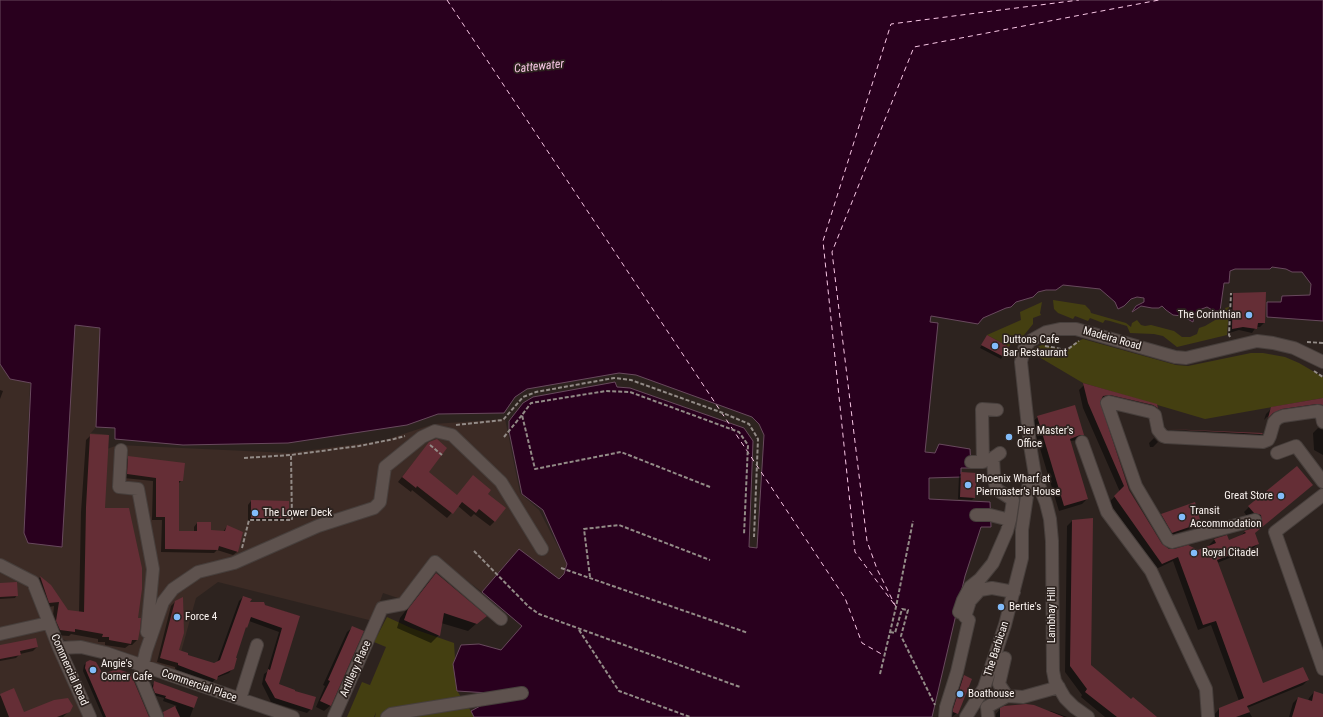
<!DOCTYPE html>
<style>
body{margin:0}
canvas{display:block;background:#2d231f}
</style>
<canvas width="1323" height="717"></canvas>
<script>
const ctx = document.querySelector('canvas').getContext('2d');
ctx.lineJoin = 'round';
function fill(path, color) { ctx.fillStyle = color; ctx.fill(path, 'evenodd'); }
const poly = rows => new Path2D(rows.map(r => 'M' + r).join(''));
function trace(path, color, width, dash) { ctx.strokeStyle = color; ctx.lineWidth = width; ctx.lineCap = dash ? 'butt' : 'round'; ctx.setLineDash(dash || []); ctx.stroke(path); }
function drawText(font, color, halo, rows, align = 'center') {
  ctx.font = font + ' "Roboto Condensed",sans-serif'; ctx.lineWidth = 3.5; ctx.setLineDash([]); ctx.textBaseline = 'middle'; ctx.strokeStyle = halo; ctx.fillStyle = color; for (const [text, x, y, turn = 0] of rows) {
    ctx.save(); ctx.translate(x, y); ctx.rotate((+turn || 0) * Math.PI / 180); ctx.textAlign = isNaN(turn) ? turn : align; if (halo) ctx.strokeText(text, 0, 0); ctx.fillText(text, 0, 0); ctx.restore();
  }
}
fill(poly([
 [75,325,100,328,96,427,91,433,109,435,107,449,118,445,288,453,382,441,434,424,505,419,520,493,539,510,567,564,564,574,559,579,519,549,482,592,436,557,401,599,383,593,373,621,218,582,196,598,176,670,58,638,91,717,0,717,0,364,10,379,30,382,24,533,28,543,61,546]
]), '#3c2b25');
fill(poly([
 [1053,300,1085,305,1090,310,1091,313,1126,323,1131,327,1132,323,1137,320,1141,325,1145,326,1151,325,1174,331,1182,337,1190,337,1197,334,1199,328,1205,326,1222,316,1225,308,1229,307,1227,335,1177,347,1163,336,1154,334,1130,333,1127,326,1110,321,1105,320,1103,323,1090,318,1088,321,1075,316,1073,319,1058,313,1054,309],
 [1042,302,1040,313,1041,315,1033,318,1033,324,1016,345,1011,343,1009,347,987,335,1021,320,1020,312],
 [1083,339,1176,365,1188,366,1251,353,1263,353,1285,357,1299,363,1323,377,1323,398,1205,419,1083,383,1034,354,1035,348,1042,345,1061,349,1068,349,1076,342],
 [387,617,411,628,454,643,457,691,471,711,474,717,375,717,376,712,374,717,347,717,362,682,391,693,370,685,386,647,374,642]
]), '#443f11');
const water = poly([
 [0,0,1323,0,1323,321,1267,317,1267,302,1281,302,1282,296,1310,295,1311,284,1302,272,1292,272,1286,269,1272,267,1270,269,1235,269,1230,271,1229,283,1224,283,1220,311,1214,311,1207,307,1199,310,1194,315,1193,322,1182,316,1173,315,1166,310,1162,306,1159,308,1152,308,1141,306,1132,312,1136,306,1144,302,1144,298,1137,297,1131,299,1124,306,1118,309,1115,302,1100,289,1063,285,1056,290,1046,290,1038,292,1033,297,1016,302,1011,307,1006,308,983,318,978,324,931,316,930,322,938,323,925,452,935,453,939,444,970,449,971,468,961,468,961,477,929,478,929,499,990,502,991,527,981,527,965,576,932,717,474,717,471,711,484,704,489,693,457,691,453,664,461,645,479,644,501,650,522,626,482,592,519,549,559,579,564,574,567,564,543,510,522,494,509,431,509,421,523,403,533,397,615,382,617,387,630,388,744,428,753,441,749,547,757,548,764,435,759,424,752,417,636,375,619,373,527,389,515,397,504,413,438,414,407,425,288,443,183,445,115,439,115,428,96,427,100,328,75,325,62,547,28,543,24,533,31,383,10,379,0,364,0,0]
]);
fill(water, '#29001e');
trace(water, '#68495d', 1);
fill(poly([
 [1233,294,1264,323,1260,327,1256,327,1252,333,1239,330,1229,333,1229,298],
 [987,336,1003,356,1001,359,980,348],
 [1084,385,1156,405,1157,407,1152,412,1104,399,1099,401,1129,490,1161,545,1168,550,1198,551,1210,547,1209,545,1214,540,1226,536,1228,541,1239,537,1245,532,1257,527,1256,520,1248,518,1244,512,1249,507,1311,485,1254,533,1258,544,1252,549,1217,563,1262,684,1308,680,1303,685,1247,708,1252,717,1214,717,1214,715,1219,709,1239,701,1211,625,1198,630,1173,561,1156,569,1109,502,1120,492,1083,408,1079,390],
 [0,390,3,391,0,399],
 [1323,399,1323,415,1276,414,1267,417,1264,420,1266,414,1272,408],
 [1038,417,1083,435,1078,440,1070,441,1087,499,1082,504,1059,511,1032,422],
 [1318,428,1323,430,1323,455,1314,450,1313,433],
 [1167,430,1261,434,1255,439,1163,434],
 [91,435,104,509,137,619,137,640,132,645,129,645,125,648,105,645,105,642,98,642,98,639,71,634,69,636,55,635,52,627,54,606,44,608,35,582,40,577,50,586,68,611,79,613,81,512,86,440],
 [1154,438,1158,442,1153,447,1150,447,1149,443],
 [429,443,427,472,457,496,486,494,495,521,490,526,474,514,471,517,458,506,447,518,412,490,411,492,398,482],
 [129,457,182,480,178,484,178,532,194,532,194,527,197,523,210,532,223,532,227,526,242,533,237,552,233,555,217,550,214,553,161,552,162,520,152,520,153,481,124,478,125,461],
 [962,473,974,498,972,500,958,499,959,475],
 [251,501,288,517,285,521,248,521,248,505],
 [1162,515,1200,523,1196,527,1168,536,1158,519],
 [1072,521,1090,665,1131,700,1156,717,1105,717,1081,697,1082,695,1065,672,1067,526],
 [436,574,485,616,468,631,441,623,439,635,431,643,397,628,400,618,428,582],
 [0,584,17,595,15,598,0,599],
 [243,597,249,604,264,605,299,616,278,685,311,709,307,713,271,702,262,684,264,674,267,672,279,632,249,621,244,629,233,668,229,673,216,678,212,683,175,669,175,667,157,662,171,606,175,602,177,651,187,656,214,664,217,662,239,601],
 [353,627,362,631,330,706,324,711,316,707,325,686,323,685,347,632],
 [0,646,37,647,33,651,20,654,16,658,0,661],
 [87,663,103,676,132,679,148,717,103,717,83,671,84,665],
 [964,677,957,713,952,717,950,716,960,680],
 [155,683,197,698,190,717,161,717,161,715,164,713,177,706,163,701,164,698,153,695,151,691,152,685],
 [13,690,23,714,69,711,63,717,0,717,0,696],
 [1314,692,1323,695,1323,717,1289,717,1293,703,1298,698,1308,701,1309,698],
 [1000,709,1051,711,1067,717,996,717,996,714]
]), '#0007');
trace(poly([
 [447,0,845,598,862,643,885,656],
 [894,604,855,552,823,241,891,24,1079,0],
 [896,607,877,569,867,541,832,252,914,47,1159,0]
]), '#f8c7e5', 1, [5, 4]);
fill(poly([
 [1266,292,1265,323,1258,323,1257,329,1243,327,1232,329,1233,293],
 [987,335,1009,347,1004,357,981,345],
 [1083,383,1157,404,1158,408,1153,405,1110,395,1103,396,1100,402,1129,490,1162,544,1169,549,1174,549,1188,545,1198,550,1216,543,1214,539,1227,535,1229,540,1246,533,1244,531,1260,526,1262,523,1261,515,1254,513,1248,506,1297,466,1313,485,1255,533,1259,544,1217,560,1263,683,1303,667,1309,680,1247,706,1250,712,1236,717,1219,717,1219,708,1244,698,1216,621,1203,625,1178,557,1162,564,1114,496,1124,486,1088,403],
 [1323,398,1323,405,1317,404,1282,409,1273,413,1268,418,1271,407],
 [1075,405,1084,435,1080,435,1070,439,1088,499,1064,506,1037,416],
 [1167,429,1263,433,1262,434],
 [90,434,109,435,105,508,129,508,142,568,142,589,138,618,141,618,140,629,138,640,132,640,131,644,109,640,109,637,102,637,103,634,75,629,75,632,60,630,56,621,59,602,49,603,40,576,51,585,68,610,84,612,86,507],
 [437,439,447,448,429,472,457,495,473,475,491,490,488,494,506,508,495,522,479,509,476,513,462,502,453,514,417,486,416,488,402,477,429,442],
 [128,456,185,463,183,481,179,481,179,531,197,531,197,522,211,522,211,530,225,531,227,525,243,532,238,552,219,546,218,550,165,549,165,517,156,517,156,478,127,474],
 [961,472,977,473,975,498,960,497],
 [251,500,289,501,289,518,251,518],
 [1195,502,1201,523,1172,533,1161,514],
 [1093,518,1091,665,1131,699,1133,697,1157,717,1117,717,1085,692,1087,689,1070,666,1072,520],
 [436,573,487,616,477,624,444,613,440,636,404,620,408,609],
 [17,582,18,596,0,597,0,583],
 [243,596,252,599,250,602,264,602,265,605,300,616,279,684,295,690,295,691,316,697,312,710,275,698,265,680,268,669,270,670,282,628,251,617,247,628,246,627,236,658,237,658,234,669,218,676,217,680,178,665,178,663,160,658,175,601,183,597,184,633,179,650,188,653,188,655,214,663,220,660],
 [352,626,364,631,331,706,320,701,330,681,328,680],
 [36,638,38,647,20,651,21,655,0,659,0,645],
 [90,660,96,662,103,674,117,669,133,674,133,679,149,717,106,717,85,668,86,662],
 [964,675,972,679,958,714,953,712,953,709],
 [154,681,198,697,194,708,165,698,166,696,155,693,153,688],
 [14,688,24,712,54,700,68,698,73,706,70,712,57,717,9,717,0,694],
 [1314,691,1323,694,1323,717,1292,717,1298,697,1312,701],
 [1026,704,1034,705,1064,717,1000,717,1000,708,1004,706],
 [175,706,180,717,164,717,163,712]
]), '#652e36');
const minor = poly([
 [1082,442,1107,512,1151,571,1206,689,1208,717],
 [121,450,119,487,138,489,153,569,147,632],
 [1277,453,1296,446,1323,482],
 [971,462,983,462,982,409,997,410],
 [1323,495,1275,532,1323,669],
 [976,515,990,515,1010,520],
 [1255,520,1172,542,1168,540,1136,486,1107,403,1109,402,1151,412,1155,415,1158,430,1163,436,1166,437,1263,442,1268,440,1270,436,1274,422,1278,418,1283,416,1318,411,1321,412,1323,422],
 [0,565,33,582,59,648,90,717],
 [966,615,959,612,963,600,970,587,980,579,993,563,1007,531,1010,520,1013,500,996,489,994,475,993,458,1000,453],
 [0,634,48,623],
 [59,648,81,647,106,653,293,717],
 [1005,658,999,684,1007,696],
 [240,699,257,645],
 [157,717,140,676,146,651,163,602,173,589,198,572,234,563,318,526,374,508,380,502,385,467,422,437,435,431,452,435,501,482,542,549],
 [334,717,382,608,403,604,435,562,501,619],
 [387,717,391,714,522,693],
 [945,717,946,707,957,672,969,620,965,617,970,601,980,590,992,588,1014,592],
 [966,717,984,688,1005,625,1022,558,1022,530,1029,482],
 [988,717,987,707,1007,696,1023,697,1059,687],
 [1088,717,1074,707,1065,698,1055,681,1053,671,1052,541,1050,519,1046,503,1035,475,1030,445,1021,362,1024,349,1030,341,1046,332,1060,329,1076,329,1175,357,1186,358,1257,341,1273,343,1294,348,1323,362]
]);
trace(minor, '#473f3c', 14);
trace(poly([
 [1230,337,1229,335,1231,293],
 [1307,342,1323,343],
 [1045,346,1061,349,1068,349,1079,341],
 [1314,371,1323,377],
 [456,425,503,420,523,397,536,392,614,378,631,380,723,413,749,424,758,439,754,537],
 [504,437,522,415],
 [430,445,442,455],
 [244,458,291,455,359,446,394,439,405,436],
 [710,487,621,452,535,469,522,415,531,403,606,391,630,392,739,432,748,445,744,535],
 [242,548,249,520,292,520,291,455],
 [474,551,529,607,539,614,740,687],
 [561,568,748,633],
 [590,577,584,529,619,525,710,560],
 [579,630,619,691,690,717],
 [890,632,895,633,902,609,908,610,901,636,935,705],
 [880,674,896,607,913,521]
]), '#938b87', 2, [4, 2]);
trace(minor, '#5e524e', 12);
for (const [x, y, r, color] of [
 [1249,315,4,"#82bcfa"],
 [995,346,4,"#82bcfa"],
 [1009,437,4,"#82bcfa"],
 [968,485,4,"#82bcfa"],
 [1281,496,4,"#82bcfa"],
 [255,513,4,"#82bcfa"],
 [1182,517,4,"#82bcfa"],
 [1194,553,4,"#82bcfa"],
 [1001,607,4,"#82bcfa"],
 [177,617,4,"#82bcfa"],
 [93,670,4,"#82bcfa"],
 [960,694,4,"#82bcfa"]
]) { const dot = new Path2D(); dot.arc(x, y, r, 0, 2 * Math.PI); ctx.fillStyle = color; ctx.fill(dot); trace(dot, '#2d231f', 1.5); }
drawText('11px', '#faf3f0', '#2d231f', [
 ["The Corinthian",1241,315,"right"],
 ["Duttons Cafe",1003,340],
 ["Bar Restaurant",1003,353],
 ["Pier Master's",1017,431],
 ["Office",1017,444],
 ["Phoenix Wharf at",976,479],
 ["Piermaster's House",976,492],
 ["Great Store",1273,496,"right"],
 ["Transit",1190,511],
 ["Accommodation",1190,524],
 ["The Lower Deck",263,513],
 ["Royal Citadel",1202,553],
 ["Bertie's",1009,607],
 ["Force 4",185,617],
 ["Angie's",101,664],
 ["Corner Cafe",101,677],
 ["Boathouse",968,694]
], 'left');
drawText('11px', '#faf3f0', '#2d231f', [
 ["Madeira Road",1112,339,16],
 ["Lambhay Hill",1052,615,-90],
 ["The Barbican",997,649,-72],
 ["Artillery Place",356,669,-66],
 ["Commercial Road",69,670,66],
 ["Commercial Place",199,686,19]
]);
drawText('italic 12px', '#f8c7e5', '#2d231f', [
 ["Cattewater",539,67,-6]
]);
</script>
